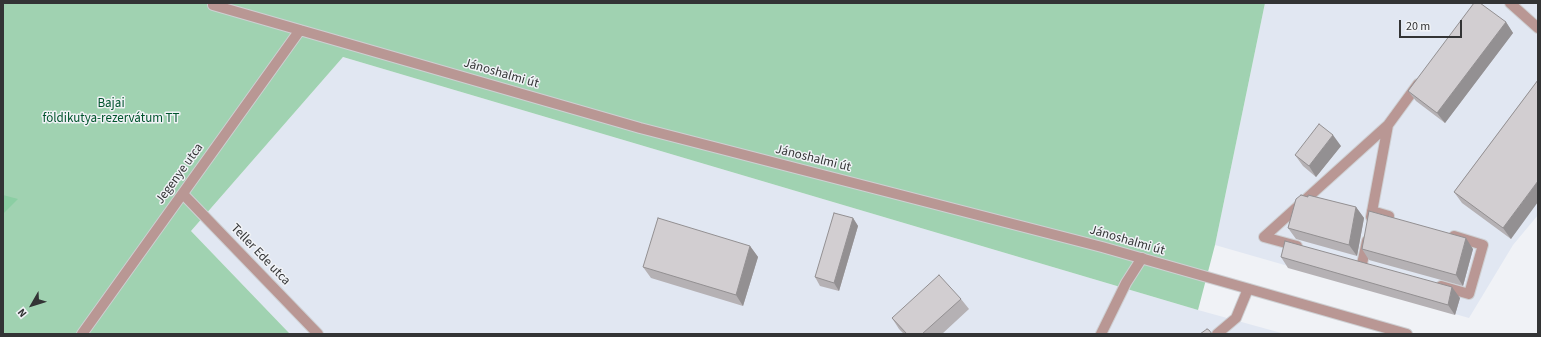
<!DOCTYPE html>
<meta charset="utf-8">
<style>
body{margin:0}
#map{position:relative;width:1541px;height:337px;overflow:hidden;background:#f0f2f6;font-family:"Source Sans 3",sans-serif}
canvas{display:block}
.frame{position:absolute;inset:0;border:4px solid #333435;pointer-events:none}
.north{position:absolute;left:12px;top:285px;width:40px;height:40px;-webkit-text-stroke:3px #f0f2f6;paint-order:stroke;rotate:231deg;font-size:11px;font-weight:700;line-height:16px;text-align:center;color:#333435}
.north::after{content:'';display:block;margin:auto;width:14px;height:18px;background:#333435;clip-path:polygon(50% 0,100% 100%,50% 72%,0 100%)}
.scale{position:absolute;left:1399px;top:20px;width:63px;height:18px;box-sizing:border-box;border:2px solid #333435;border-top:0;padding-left:5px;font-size:12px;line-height:14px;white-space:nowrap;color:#333435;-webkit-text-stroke:3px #f0f2f6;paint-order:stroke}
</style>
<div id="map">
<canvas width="1541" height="337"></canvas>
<div class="frame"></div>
<div class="north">N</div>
<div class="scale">20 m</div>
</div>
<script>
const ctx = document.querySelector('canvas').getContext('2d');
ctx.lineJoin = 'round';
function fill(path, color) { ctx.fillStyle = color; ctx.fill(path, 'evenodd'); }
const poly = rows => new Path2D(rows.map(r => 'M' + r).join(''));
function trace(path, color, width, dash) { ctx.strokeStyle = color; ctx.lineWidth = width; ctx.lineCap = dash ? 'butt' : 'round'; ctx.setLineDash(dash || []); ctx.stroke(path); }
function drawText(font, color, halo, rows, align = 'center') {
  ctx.font = font + ' "Source Sans 3",sans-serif'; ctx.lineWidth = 3; ctx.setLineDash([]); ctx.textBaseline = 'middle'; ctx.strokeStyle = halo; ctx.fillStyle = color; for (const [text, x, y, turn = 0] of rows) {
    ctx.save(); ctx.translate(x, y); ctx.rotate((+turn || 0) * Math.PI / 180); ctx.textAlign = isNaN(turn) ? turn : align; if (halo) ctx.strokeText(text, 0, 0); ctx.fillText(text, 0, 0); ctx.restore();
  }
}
fill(poly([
 [1265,3,1538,3,1538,215,1513,245,1469,318,1215,245],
 [343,57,1198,310,1285,334,290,334,191,231]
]), '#e1e7f2');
fill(poly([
 [3,3,1265,3,1215,245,1198,310,343,57,191,231,290,334,3,334]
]), '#a0d2b1');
fill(poly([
 [3,195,18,199,3,214]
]), '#8bcea3');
const service = poly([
 [1510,3,1538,28],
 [1372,211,1389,216],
 [1371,217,1388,125,1418,84],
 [1297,246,1264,237,1388,125],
 [1362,264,1367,241],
 [1441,286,1469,294,1483,245,1454,236],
 [1101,334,1126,283,1142,258],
 [1217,334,1236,318,1248,289]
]);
const minor = poly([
 [213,5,640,128,1102,247,1407,334],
 [183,194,318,334],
 [82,334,300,30]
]);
trace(service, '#ced0d3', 12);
trace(minor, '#ced0d3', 12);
trace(service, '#b99794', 10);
trace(minor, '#b99794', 10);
fill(poly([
 [1506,22,1513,33,1445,123,1416,101,1408,91],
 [1538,80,1511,239,1462,203,1454,192],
 [1341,146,1316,177,1303,166,1295,155],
 [1308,197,1356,207,1364,218,1357,256,1296,239,1288,228],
 [853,218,858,226,839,291,820,286,815,277],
 [750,246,758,257,743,306,651,278,643,267],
 [1362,249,1473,249,1463,286,1369,260],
 [1281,257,1460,298,1455,315,1288,268],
 [961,299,969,309,942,334,904,334,899,329,892,318]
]), '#b5b1b4');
fill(poly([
 [1506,22,1513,33,1445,123,1437,113],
 [1333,135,1341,146,1316,177,1309,166],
 [1538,181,1538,202,1511,239,1503,228],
 [1356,207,1364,218,1357,256,1349,245],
 [853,218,858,226,839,291,834,283],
 [1466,238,1473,249,1463,286,1456,275],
 [750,246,758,257,743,306,736,295],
 [1452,287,1460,298,1455,315,1448,305]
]), '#939092');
const building = poly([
 [1474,3,1480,3,1506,22,1437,113,1408,91,1474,3],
 [1538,80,1538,181,1503,228,1454,192,1538,80],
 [1319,124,1333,135,1309,166,1295,155,1319,124],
 [1301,195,1308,197,1308,195,1356,207,1349,245,1288,228,1296,199,1301,195],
 [1369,211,1466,238,1456,275,1362,249,1369,211],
 [834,213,853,218,834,283,815,277,834,213],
 [658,218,750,246,736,295,643,267,658,218],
 [1285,241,1452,287,1448,305,1281,257,1285,241],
 [939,275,961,299,922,334,907,334,892,318,939,275],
 [1207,329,1209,330,1212,334,1200,334,1207,329]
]);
fill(building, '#d2ced1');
trace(building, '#939092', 1);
drawText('13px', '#333435', '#f0f2f6', [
 ["Jánoshalmi út",501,74,16],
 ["Jánoshalmi út",813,159,14],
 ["Jegenye utca",180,174,-54],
 ["Jánoshalmi út",1127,241,16],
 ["Teller Ede utca",260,255,46]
]);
drawText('13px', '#00542d', '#f0f2f6', [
 ["Bajai",111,104],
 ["földikutya-rezervátum TT",111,119]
]);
</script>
